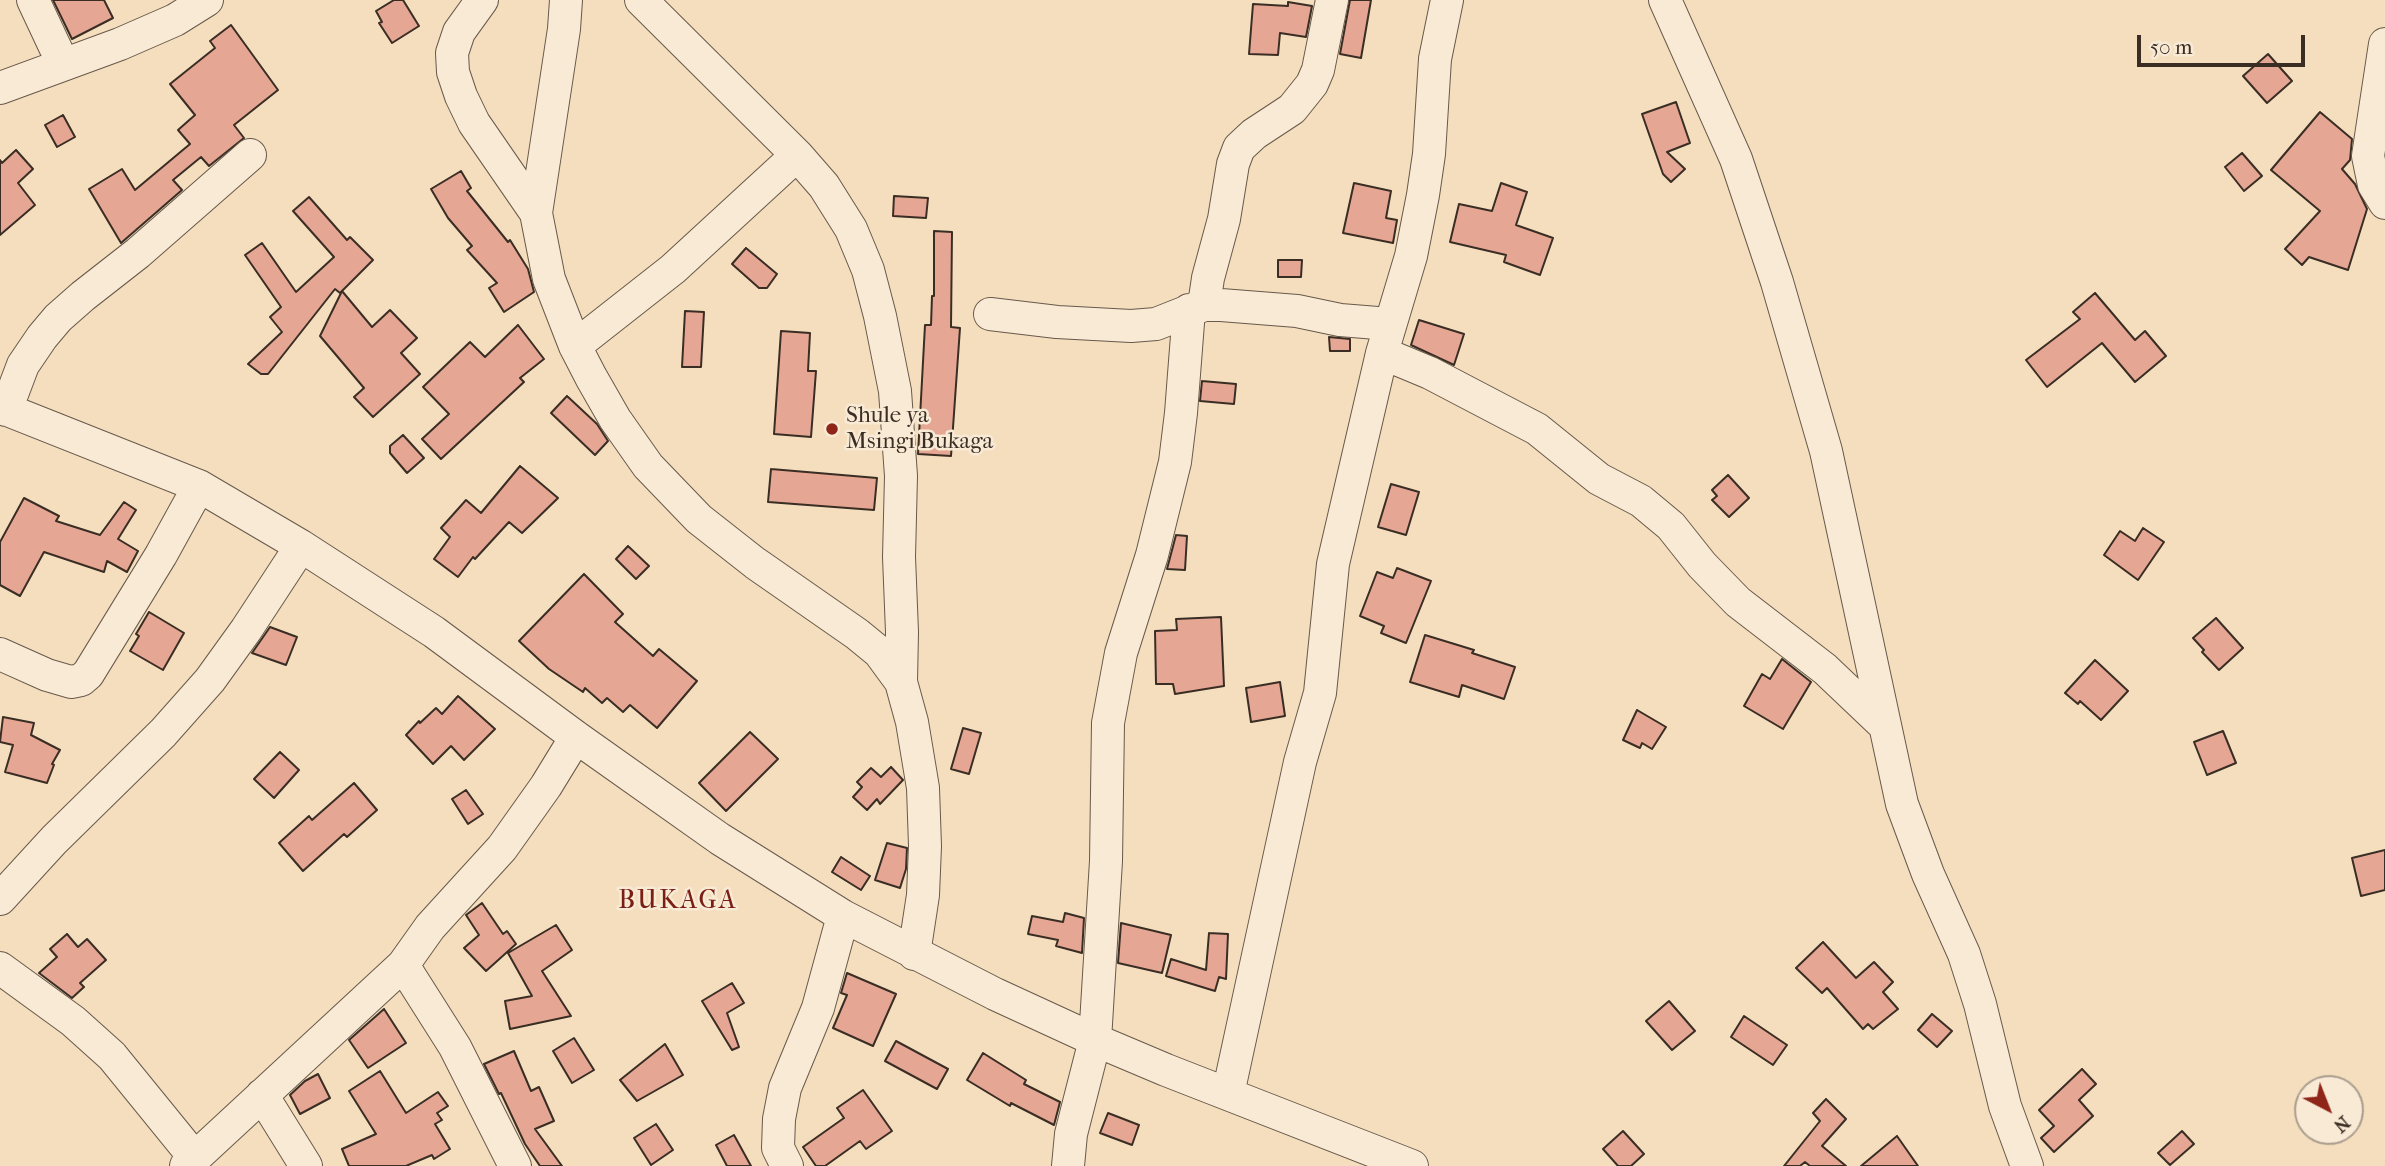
<!DOCTYPE html>
<style>
body{margin:0}
#map{position:relative;width:2385px;height:1166px;overflow:hidden;background:#f4debe;font-family:"IM FELL French Canon",serif}
canvas{display:block}
.north{position:absolute;left:2294px;top:1075px;width:70px;height:70px;box-sizing:border-box;background:#f8ead5;border:2px solid #ac9e8e;border-radius:50%;rotate:138deg;font-size:19px;font-weight:700;line-height:28px;text-align:center;color:#3a2d24}
.north::after{content:'';display:block;margin:auto;width:24px;height:32px;background:#8f2418;clip-path:polygon(50% 0,100% 100%,50% 72%,0 100%)}
.scale{position:absolute;left:2137px;top:35px;width:168px;height:32px;box-sizing:border-box;border:4px solid #3a2d24;border-top:0;padding-left:9px;font-size:21px;line-height:24px;white-space:nowrap;color:#3a2d24;-webkit-text-stroke:5px #f8ead5;paint-order:stroke}
</style>
<div id="map">
<canvas width="2385" height="1166"></canvas>
<div class="north">N</div>
<div class="scale">50 m</div>
</div>
<script>
const ctx = document.querySelector('canvas').getContext('2d');
ctx.lineJoin = 'round';
function fill(path, color) { ctx.fillStyle = color; ctx.fill(path, 'evenodd'); }
const poly = rows => new Path2D(rows.map(r => 'M' + r).join(''));
function trace(path, color, width, dash) { ctx.strokeStyle = color; ctx.lineWidth = width; ctx.lineCap = dash ? 'butt' : 'round'; ctx.setLineDash(dash || []); ctx.stroke(path); }
function drawText(font, color, halo, rows, align = 'center') {
  ctx.font = font + ' "IM FELL French Canon",serif'; ctx.lineWidth = 5; ctx.setLineDash([]); ctx.textBaseline = 'middle'; ctx.strokeStyle = halo; ctx.fillStyle = color; for (const [text, x, y, turn = 0] of rows) {
    ctx.save(); ctx.translate(x, y); ctx.rotate((+turn || 0) * Math.PI / 180); ctx.textAlign = isNaN(turn) ? turn : align; if (halo) ctx.strokeText(text, 0, 0); ctx.fillText(text, 0, 0); ctx.restore();
  }
}
const building = poly([
 [53,0,104,0,113,18,72,39,53,0],
 [394,0,403,0,419,26,392,43,379,23,382,22,376,11,394,0],
 [1350,0,1371,0,1361,58,1340,54,1350,0],
 [1288,2,1312,6,1306,37,1280,33,1278,55,1249,54,1253,4,1288,6,1288,2],
 [231,25,278,90,234,125,244,138,209,166,201,157,173,180,182,190,121,243,89,189,122,169,135,190,190,144,178,130,195,115,170,84,215,48,210,41,231,25],
 [2268,54,2292,81,2267,103,2243,76,2268,54],
 [1676,102,1690,143,1667,152,1685,169,1671,182,1663,174,1642,114,1676,102],
 [2320,112,2352,139,2350,160,2342,169,2355,184,2367,209,2348,270,2309,257,2302,265,2285,249,2320,211,2271,170,2320,112],
 [63,115,75,137,57,147,45,125,63,115],
 [16,150,33,169,18,183,35,205,0,235,0,160,2,163,16,150],
 [2242,153,2262,176,2244,191,2225,167,2242,153],
 [461,171,471,188,467,191,508,242,510,240,528,269,534,292,504,312,489,288,497,283,467,250,472,246,448,218,431,189,461,171],
 [1354,183,1391,191,1386,218,1397,220,1393,243,1343,233,1354,183],
 [1501,183,1527,192,1516,225,1553,238,1540,275,1504,262,1506,255,1450,242,1459,204,1492,211,1501,183],
 [894,196,928,198,926,218,893,216,894,196],
 [309,197,347,240,350,237,373,260,342,291,372,327,390,310,417,338,401,353,420,374,373,417,354,397,364,388,320,336,342,291,340,293,335,289,268,374,261,374,248,364,282,332,270,317,281,307,245,255,262,243,296,292,334,257,293,211,309,197],
 [934,231,952,232,951,327,960,328,951,456,918,454,925,325,931,325,932,296,934,296,934,231],
 [746,248,777,274,767,288,759,288,732,264,746,248],
 [1278,260,1302,260,1301,277,1278,277,1278,260],
 [2095,293,2135,340,2145,331,2166,356,2135,382,2102,343,2047,387,2026,360,2080,319,2073,312,2095,293],
 [685,311,704,312,701,367,682,367,685,311],
 [1419,320,1464,334,1454,365,1411,345,1419,320],
 [518,325,544,359,520,378,524,382,441,459,422,439,449,414,423,387,470,342,485,357,518,325],
 [781,331,810,333,808,371,816,371,811,437,774,434,781,331],
 [1329,337,1350,339,1350,351,1330,351,1329,337],
 [1202,381,1236,384,1234,404,1200,401,1202,381],
 [567,396,597,424,608,441,595,455,551,413,567,396],
 [403,435,424,458,407,473,390,453,390,446,403,435],
 [520,466,558,498,522,533,509,522,475,559,473,557,458,577,434,559,450,537,441,528,466,500,481,513,520,466],
 [771,469,877,478,874,510,768,502,771,469],
 [1728,475,1749,498,1729,517,1712,500,1717,496,1712,490,1728,475],
 [1391,484,1419,492,1406,535,1378,527,1391,484],
 [24,498,59,516,56,521,100,535,124,502,136,510,118,539,138,551,127,572,107,561,104,572,44,552,20,596,0,585,0,542,24,498],
 [2143,528,2164,542,2138,580,2104,555,2120,531,2135,541,2143,528],
 [1176,535,1187,536,1185,570,1167,569,1176,535],
 [628,546,649,566,636,579,616,559,628,546],
 [1397,568,1431,581,1406,643,1381,633,1384,626,1360,616,1377,572,1393,578,1397,568],
 [584,574,623,614,615,622,653,656,659,649,697,681,657,728,630,705,623,712,607,698,602,703,585,688,583,692,549,669,519,641,584,574],
 [149,612,184,633,163,670,130,651,139,636,136,634,149,612],
 [1221,617,1224,686,1175,694,1173,684,1156,684,1155,631,1177,630,1176,619,1221,617],
 [2216,618,2243,648,2219,670,2202,652,2204,650,2193,638,2216,618],
 [270,627,297,637,286,665,252,653,270,627],
 [1425,635,1474,650,1472,653,1515,667,1504,699,1462,685,1459,697,1410,682,1425,635],
 [1782,659,1811,682,1783,729,1744,706,1762,674,1770,679,1782,659],
 [2095,660,2128,691,2101,720,2080,701,2078,704,2065,693,2095,660],
 [1280,682,1285,716,1251,722,1246,688,1280,682],
 [458,696,495,729,464,760,451,746,433,764,406,735,419,721,420,723,436,708,442,714,458,696],
 [1637,710,1666,727,1652,749,1642,743,1640,748,1623,740,1637,710],
 [3,717,34,723,31,735,60,750,52,764,54,765,47,783,5,772,13,745,0,742,3,717],
 [963,728,981,733,969,774,951,769,963,728],
 [2223,731,2236,763,2207,775,2194,742,2223,731],
 [750,732,778,759,726,811,699,783,750,732],
 [280,752,299,770,274,798,254,779,280,752],
 [891,767,903,780,880,804,877,799,867,810,853,797,862,787,857,782,871,768,881,777,891,767],
 [354,783,377,810,347,837,344,834,303,871,279,843,309,816,312,820,354,783],
 [466,790,483,814,468,824,452,799,466,790],
 [887,843,907,848,906,869,900,888,875,880,887,843],
 [2385,850,2385,890,2361,896,2352,858,2385,850],
 [841,857,870,876,861,890,832,872,841,857],
 [482,903,503,934,507,931,516,944,486,971,464,948,479,935,466,915,482,903],
 [1065,913,1084,918,1082,953,1056,946,1058,940,1028,934,1032,916,1063,922,1065,913],
 [1121,923,1171,935,1162,973,1118,963,1121,923],
 [556,925,572,950,542,971,571,1016,510,1029,505,1001,532,996,508,953,556,925],
 [1209,933,1228,934,1226,979,1219,977,1215,991,1166,976,1171,959,1206,970,1209,933],
 [67,934,78,947,87,939,106,960,80,983,84,987,72,998,39,973,57,957,50,949,67,934],
 [1823,942,1856,978,1874,962,1893,982,1883,992,1898,1009,1873,1029,1868,1024,1863,1029,1827,988,1822,993,1796,968,1823,942],
 [847,973,896,994,873,1046,833,1028,847,995,841,993,847,973],
 [732,983,744,1003,727,1013,739,1047,732,1050,702,1001,732,983],
 [1669,1001,1695,1031,1672,1050,1646,1021,1669,1001],
 [384,1009,406,1043,368,1068,349,1040,384,1009],
 [1932,1014,1952,1031,1937,1047,1918,1030,1932,1014],
 [1744,1016,1787,1045,1773,1065,1731,1037,1744,1016],
 [574,1038,594,1070,572,1083,553,1051,574,1038],
 [896,1041,948,1069,937,1089,885,1061,896,1041],
 [665,1044,683,1075,637,1101,620,1080,665,1044],
 [514,1051,531,1091,539,1087,554,1121,535,1129,562,1166,540,1166,525,1144,501,1093,499,1094,484,1064,514,1051],
 [983,1053,1026,1080,1024,1084,1060,1102,1054,1125,1011,1103,1010,1106,967,1080,983,1053],
 [2082,1069,2096,1084,2079,1100,2093,1116,2054,1152,2041,1138,2054,1126,2039,1110,2082,1069],
 [380,1071,406,1113,438,1092,448,1106,437,1113,442,1120,435,1124,450,1149,434,1159,432,1155,406,1166,349,1166,342,1149,376,1134,349,1091,380,1071],
 [318,1074,330,1098,300,1114,290,1095,305,1081,318,1074],
 [863,1090,892,1131,866,1149,860,1141,825,1166,816,1166,803,1147,844,1118,837,1108,863,1090],
 [1826,1099,1846,1119,1822,1146,1846,1166,1810,1166,1805,1162,1800,1166,1784,1166,1820,1121,1813,1113,1826,1099],
 [1108,1113,1139,1125,1132,1145,1100,1133,1108,1113],
 [656,1124,673,1150,651,1165,634,1138,656,1124],
 [1623,1131,1644,1154,1631,1166,1618,1166,1603,1149,1623,1131],
 [2182,1131,2194,1144,2170,1165,2158,1153,2182,1131],
 [734,1135,751,1166,727,1166,716,1145,734,1135],
 [1897,1136,1918,1166,1861,1166,1897,1136]
]);
fill(building, '#e5a693');
trace(building, '#3a2d24', 2);
const minor = poly([
 [33,0,63,64],
 [482,0,459,32,452,53,453,72,461,96,474,123,536,213],
 [566,0,564,29,536,213,549,279,575,346,591,377,615,419,648,466,699,519,755,563,857,634,879,652,901,682,912,722,923,788,925,846,923,895,914,954],
 [641,0,797,155,824,186,851,229,868,270,880,316,895,391,901,476,899,557,902,632,901,682],
 [1665,0,1736,159,1777,282,1826,451,1902,804,1928,874,1964,954,1980,1004,2005,1106,2027,1166],
 [2385,44,2368,156,2374,185,2385,203],
 [0,88,120,44,175,20,207,0],
 [1204,305,1208,278,1224,219,1233,164,1239,148,1254,134,1292,109,1312,84,1318,70,1332,0],
 [990,314,1057,322,1131,326,1156,324,1204,305,1221,305,1297,311,1340,320,1390,324],
 [575,346,673,269,797,155],
 [1382,353,1430,373,1537,429,1599,479,1641,501,1671,526,1702,565,1738,602,1825,669,1885,726],
 [0,407,199,486,301,546,434,632,576,737,720,839,843,916,995,994,1095,1040,1166,1070,1412,1166],
 [6,410,23,365,42,337,58,318,83,296,138,253,250,155],
 [0,654,47,675,71,682,81,680,88,674,161,555,199,486],
 [0,899,54,840,163,733,210,680,246,630,301,546],
 [403,965,455,1047,515,1166],
 [0,968,73,1021,112,1056,195,1158],
 [1228,1094,1300,762,1320,693,1333,564,1382,353,1411,256,1423,195,1429,154,1435,59,1447,0],
 [262,1095,306,1166],
 [186,1166,403,965,430,927,502,848,546,786,576,737],
 [787,1166,778,1148,779,1119,785,1088,818,1008,843,916],
 [1068,1166,1071,1134,1095,1040,1106,861,1108,723,1121,653,1152,555,1175,462,1181,413,1189,310]
]);
trace(minor, '#68594a', 34);
trace(minor, '#f8ead5', 32);
for (const [x, y, r, color] of [
 [832,429,7,"#8f2418"]
]) { const dot = new Path2D(); dot.arc(x, y, r, 0, 2 * Math.PI); ctx.fillStyle = color; ctx.fill(dot); trace(dot, '#f8ead5', 2.5); }
drawText('23px', '#3a2d24', '#f8ead5', [
 ["Shule ya",846,416],
 ["Msingi Bukaga",846,442]
], 'left');
ctx.letterSpacing = '2px';
drawText('26px', '#7a1f14', '#f8ead5', [
 ["BUKAGA",678,902]
]);
ctx.letterSpacing = '0px';
</script>
